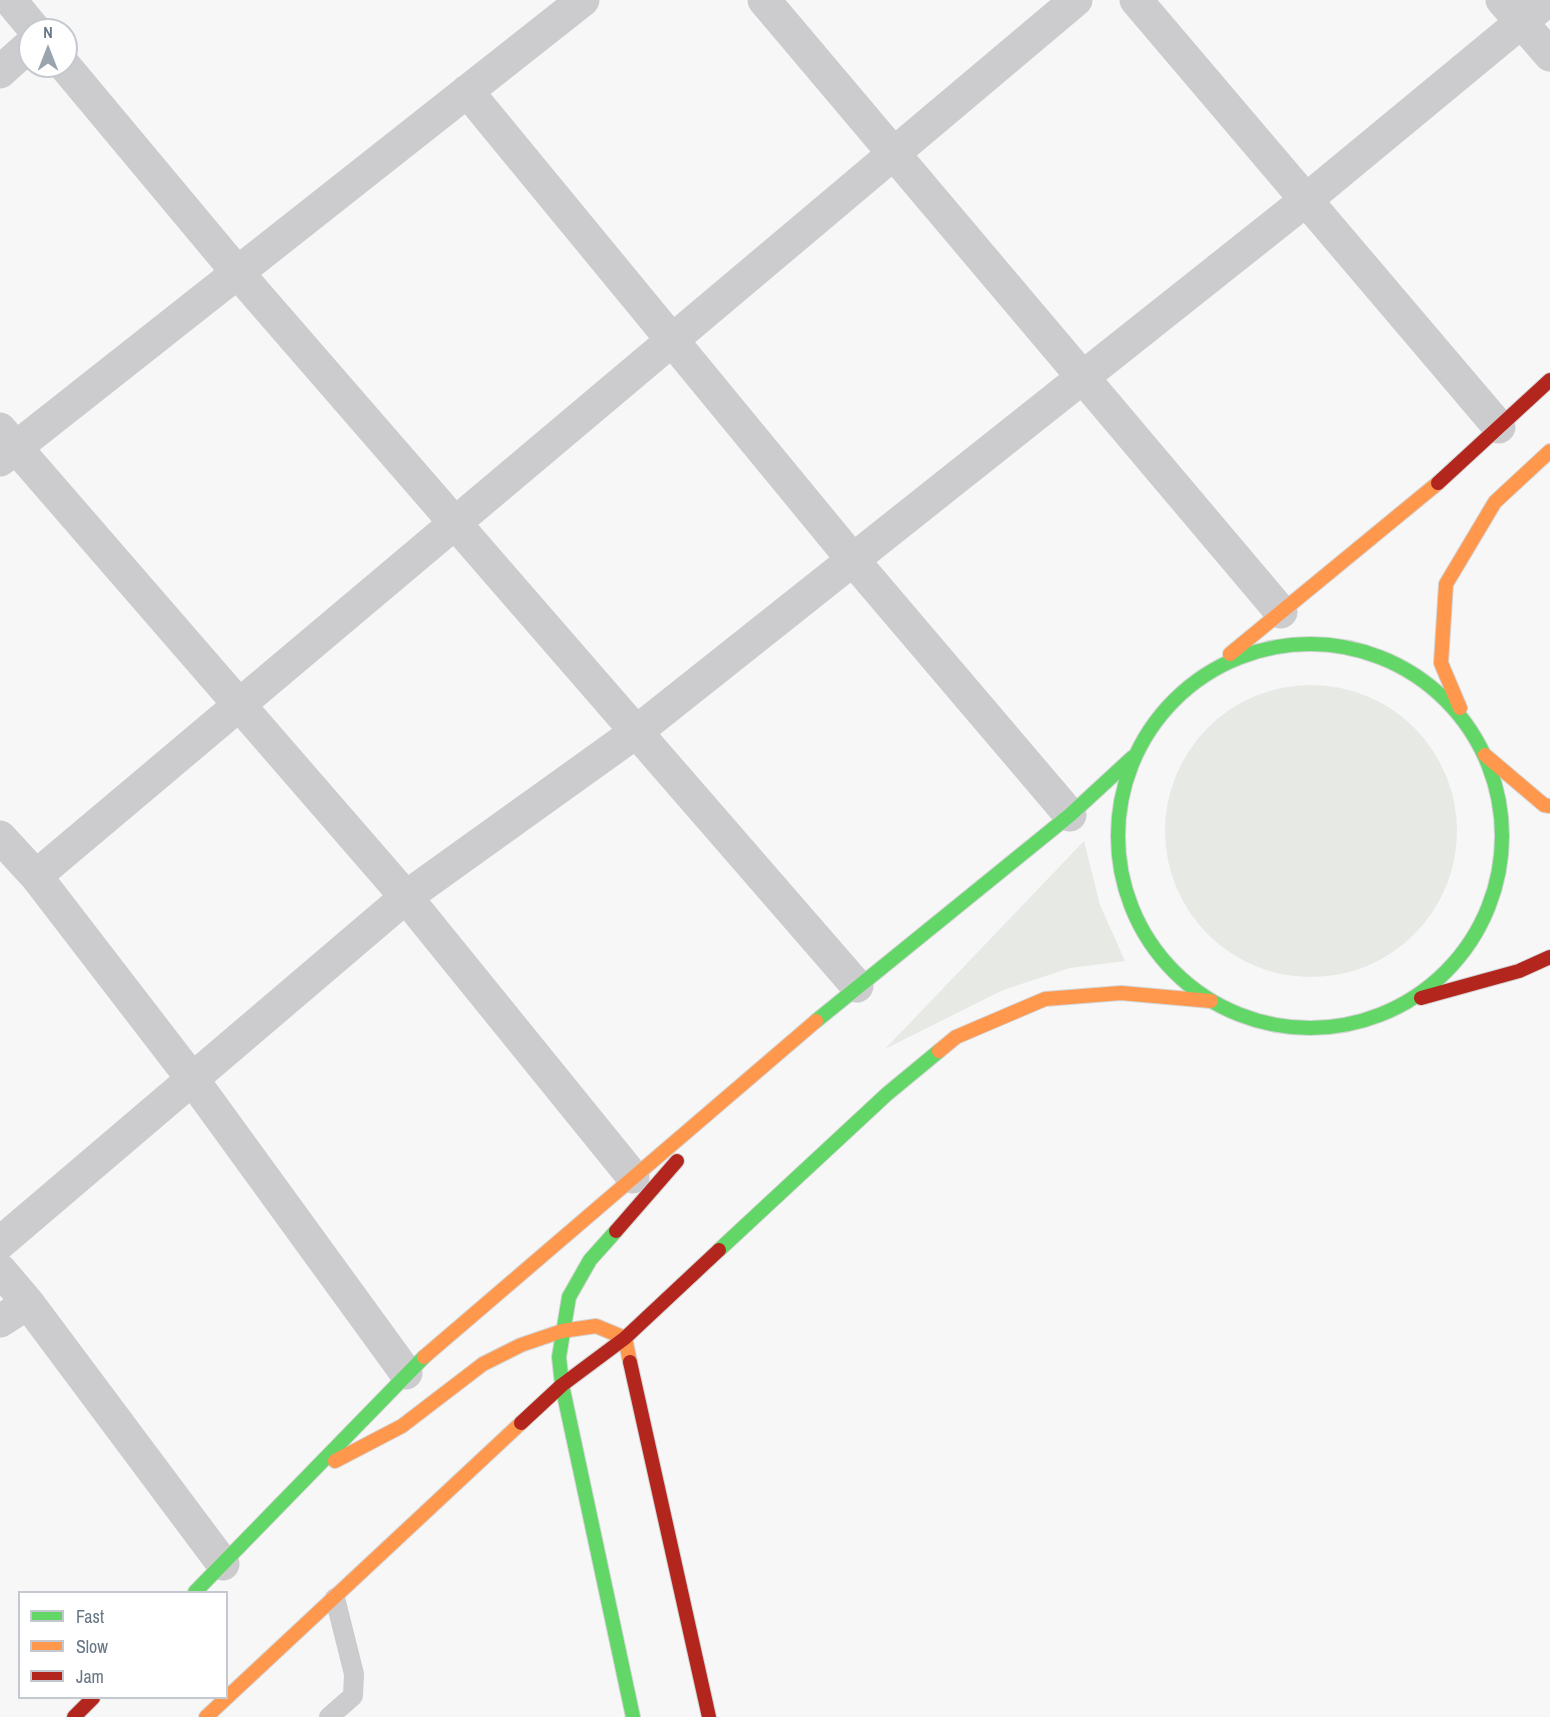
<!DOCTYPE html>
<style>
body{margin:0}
#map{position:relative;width:1550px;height:1717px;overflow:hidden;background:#f7f7f7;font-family:"Archivo Narrow",sans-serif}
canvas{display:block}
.legend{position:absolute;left:18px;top:1591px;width:210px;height:108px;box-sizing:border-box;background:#fff;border:2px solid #c3c9cf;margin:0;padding:8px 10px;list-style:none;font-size:18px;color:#687786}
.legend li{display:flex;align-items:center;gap:12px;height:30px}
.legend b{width:30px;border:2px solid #c3c9cf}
.north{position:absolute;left:18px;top:18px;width:60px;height:60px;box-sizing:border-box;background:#fff;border:2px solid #c3c9cf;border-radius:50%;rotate:0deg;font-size:16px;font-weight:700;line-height:24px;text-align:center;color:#687786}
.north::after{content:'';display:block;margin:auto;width:21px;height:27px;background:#9aa4ae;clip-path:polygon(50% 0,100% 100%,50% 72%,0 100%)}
</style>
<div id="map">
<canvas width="1550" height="1717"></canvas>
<ul class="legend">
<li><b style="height:8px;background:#63d668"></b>Fast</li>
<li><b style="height:8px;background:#ff974d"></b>Slow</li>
<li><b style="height:8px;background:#b3261e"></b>Jam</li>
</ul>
<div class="north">N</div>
</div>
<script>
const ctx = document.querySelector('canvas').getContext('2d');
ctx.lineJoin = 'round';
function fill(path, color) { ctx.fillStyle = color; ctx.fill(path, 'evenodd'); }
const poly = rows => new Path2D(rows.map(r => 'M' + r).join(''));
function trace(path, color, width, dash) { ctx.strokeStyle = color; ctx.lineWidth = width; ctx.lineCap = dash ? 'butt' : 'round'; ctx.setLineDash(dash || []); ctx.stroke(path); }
fill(poly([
 '1165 831a146 146 0 1 1 292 0a146 146 0 1 1-292 0Z',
 [1084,841,1100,905,1125,961,1070,968,1003,990,885,1049]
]), '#e6e9e4');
const fast = poly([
 '1118 836a192 192 0 1 1 384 0a192 192 0 1 1-384 0Z',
 [816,1021,1070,815,1133,757],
 [616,1231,590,1260,569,1297,559,1357,562,1385,633,1717],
 [719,1250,887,1094,939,1051],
 [195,1592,424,1357]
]);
const slow = poly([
 [1230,654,1438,483],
 [1460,708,1441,663,1446,584,1495,502,1550,451],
 [1485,755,1544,805,1550,806],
 [939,1051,956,1037,1045,999,1121,993,1211,1001],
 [424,1357,816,1021],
 [335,1461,402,1426,483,1364,521,1345,562,1331,596,1326,625,1338,630,1362],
 [206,1717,521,1423]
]);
const jam = poly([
 [1438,483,1550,380],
 [1421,998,1519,971,1550,957],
 [616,1231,677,1161],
 [630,1362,709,1717],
 [521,1423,562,1385,625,1338,719,1250],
 [74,1717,93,1698]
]);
trace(fast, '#d4d5d6', 16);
trace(slow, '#d4d5d6', 16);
trace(jam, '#d4d5d6', 16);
trace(poly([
 [329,1717,353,1696,354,1674,335,1598]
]), '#ccccce', 20);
trace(poly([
 [10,0,35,30],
 [764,0,1281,612],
 [1136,0,1499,427],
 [1502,0,1550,55],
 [65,66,237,272,857,986],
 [0,72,30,45],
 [467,91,853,560,1070,815],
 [0,429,406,897,633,1177],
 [0,460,583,0],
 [0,837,36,876,193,1080,406,1373],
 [36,876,1076,0],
 [0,1243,406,897,636,732,1306,200,1548,0],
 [0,1270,28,1303,223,1564],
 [0,1321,28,1303]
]), '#ccccce', 33);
trace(fast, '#63d668', 14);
trace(slow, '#ff974d', 14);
trace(jam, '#b3261e', 14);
</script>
